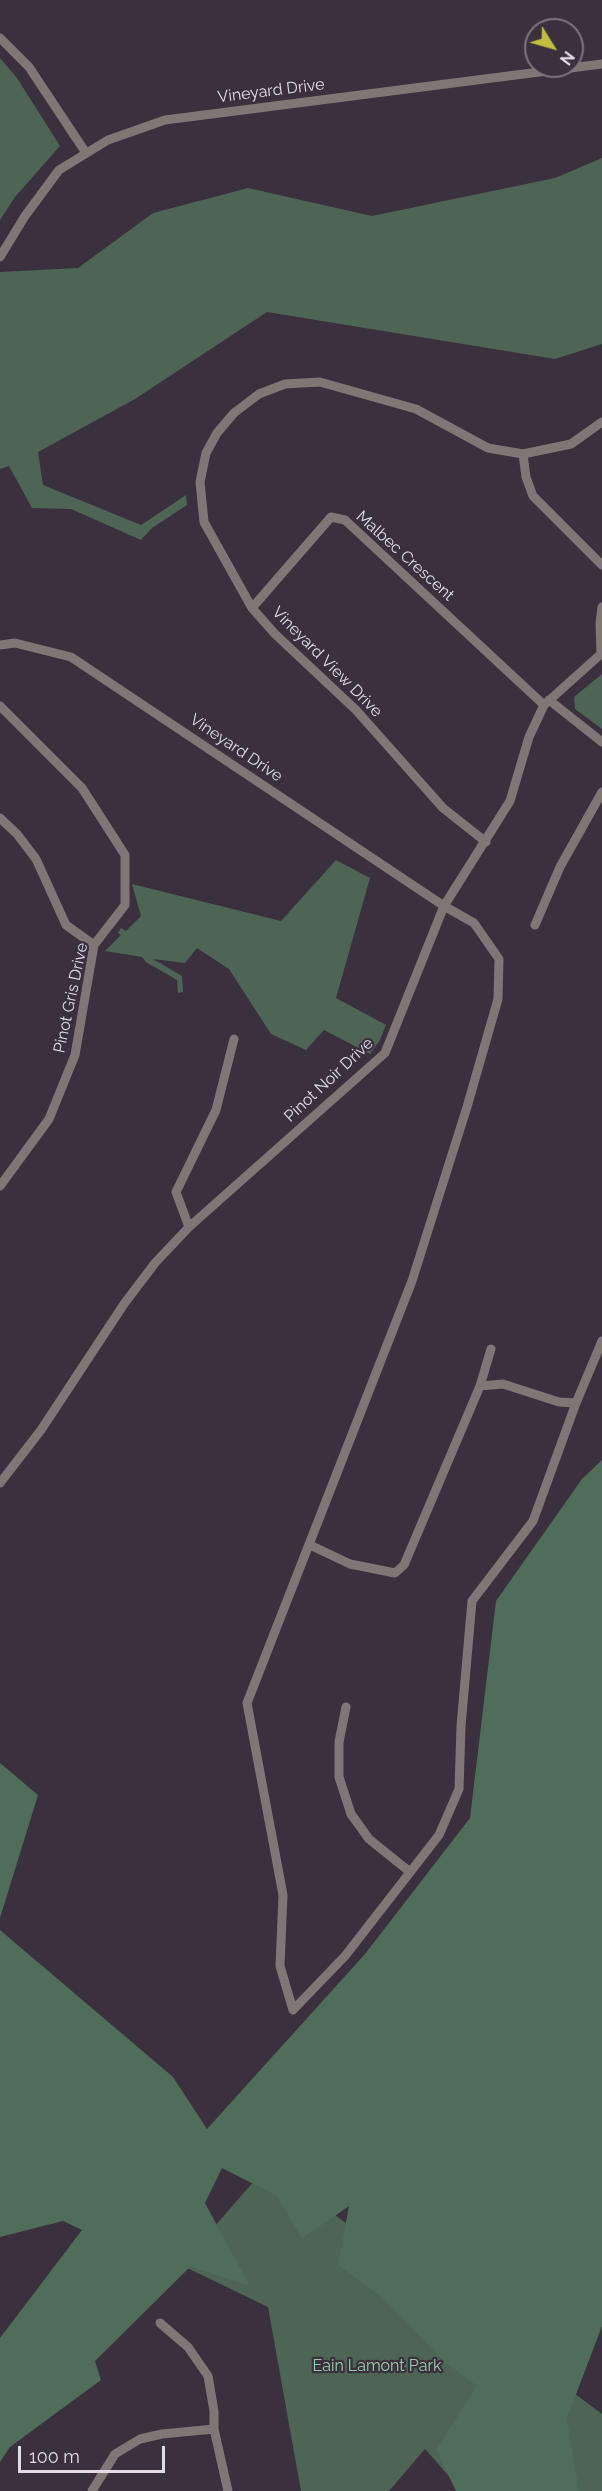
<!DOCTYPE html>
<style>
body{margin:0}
#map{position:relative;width:602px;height:2491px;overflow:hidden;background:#3b303e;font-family:Raleway,sans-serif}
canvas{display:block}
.north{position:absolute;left:524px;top:18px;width:60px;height:60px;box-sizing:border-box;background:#3b303e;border:2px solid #7e7480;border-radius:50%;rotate:127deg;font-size:16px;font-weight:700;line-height:24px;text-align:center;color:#e2dbe4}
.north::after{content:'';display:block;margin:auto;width:21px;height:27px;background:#c1be40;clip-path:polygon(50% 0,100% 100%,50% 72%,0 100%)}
.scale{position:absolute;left:18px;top:2446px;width:147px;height:27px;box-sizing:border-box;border:3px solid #e2dbe4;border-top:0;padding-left:8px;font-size:18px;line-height:21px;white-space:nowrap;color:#e2dbe4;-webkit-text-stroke:4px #3b303e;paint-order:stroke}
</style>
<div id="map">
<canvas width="602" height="2491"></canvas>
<div class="north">N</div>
<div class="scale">100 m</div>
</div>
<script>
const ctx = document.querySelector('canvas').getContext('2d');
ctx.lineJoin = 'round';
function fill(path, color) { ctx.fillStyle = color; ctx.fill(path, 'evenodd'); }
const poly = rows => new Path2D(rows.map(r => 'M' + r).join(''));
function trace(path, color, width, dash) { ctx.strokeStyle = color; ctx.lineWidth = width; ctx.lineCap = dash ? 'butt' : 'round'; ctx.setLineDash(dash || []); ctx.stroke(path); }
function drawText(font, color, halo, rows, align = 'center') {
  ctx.font = font + ' Raleway,sans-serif'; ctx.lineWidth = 4.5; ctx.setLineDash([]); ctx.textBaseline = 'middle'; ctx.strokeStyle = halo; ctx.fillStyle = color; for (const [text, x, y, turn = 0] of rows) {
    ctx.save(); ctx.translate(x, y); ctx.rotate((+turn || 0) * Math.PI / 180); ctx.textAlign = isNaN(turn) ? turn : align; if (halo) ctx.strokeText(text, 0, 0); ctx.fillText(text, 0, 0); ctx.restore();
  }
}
fill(poly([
 [0,58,17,78,60,146,15,197,0,220],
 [602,158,602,344,555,359,267,312,135,399,38,452,43,485,141,525,186,495,187,505,152,528,141,540,71,509,32,508,9,466,0,469,0,272,78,268,153,213,248,188,372,216,555,178],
 [602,674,602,729,575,709,574,697],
 [336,860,370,878,336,998,386,1025,380,1040,370,1054,324,1030,306,1050,271,1034,229,969,197,948,185,963,153,959,182,976,183,992,178,993,177,980,146,962,142,957,105,951,121,935,118,933,121,928,126,931,141,916,132,884,281,921],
 [268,2165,602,2414,602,2491,462,2491,425,2449,389,2491,301,2491,268,2307,181,2265]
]), '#4e6455');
fill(poly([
 [602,1460,602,2326,567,2418,579,2491,456,2491,436,2450,477,2386,447,2364,379,2295,338,2265,349,2206,302,2239,277,2196,222,2168,205,2203,250,2286,190,2267,95,2361,101,2380,10,2447,0,2462,0,2338,82,2230,63,2221,0,2237,0,1930,173,2077,207,2129,365,1954,470,1818,496,1601,582,1479],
 [0,1763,38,1795,0,1918]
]), '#4f6d58');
trace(poly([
 [0,38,29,67,86,153],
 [0,257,25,216,59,170,108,140,165,120,602,64],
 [523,454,526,477,533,496,602,565],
 [252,608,331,517,345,520,544,705],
 [0,645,15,643,71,657,444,906,474,923,499,959,498,999,467,1107,412,1281,247,1703,283,1895,280,1966,293,2010,345,1956,439,1835,459,1789,461,1726,472,1601,533,1521,576,1403,602,1341],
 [601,654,600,623,602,607],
 [549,700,602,742],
 [0,706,82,788,125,855,125,905,94,945,75,1055,49,1119,0,1186],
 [0,818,17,834,36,859,66,925,94,945],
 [486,842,443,808,356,710,275,634,252,608,204,522,200,482,206,453,217,433,234,413,259,394,285,384,320,382,416,409,488,448,523,454,571,444,602,422],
 [535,925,560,867,602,792],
 [189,1227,176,1192,216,1110,234,1039],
 [480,1386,503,1384,559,1402,576,1403],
 [0,1483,41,1430,124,1304,155,1263,189,1227,385,1053,444,906,510,801,529,737,544,705,602,653],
 [310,1545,350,1564,395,1573,404,1565,480,1386,491,1349],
 [346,1707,339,1742,339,1777,351,1814,369,1839,410,1872],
 [160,2323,188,2347,208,2376,214,2411,214,2429],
 [92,2491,115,2454,140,2439,162,2434,214,2429,228,2491]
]), '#807675', 9);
drawText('16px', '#e2dbe4', '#3b303e', [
 ["Vineyard Drive",271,91,-7],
 ["Malbec Crescent",405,556,42],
 ["Vineyard View Drive",327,662,45],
 ["Vineyard Drive",236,748,34],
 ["Pinot Gris Drive",71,998,-78],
 ["Pinot Noir Drive",329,1080,-43]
]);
drawText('16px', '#97cea8', '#3b303e', [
 ["Eain Lamont Park",377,2366]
]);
</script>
